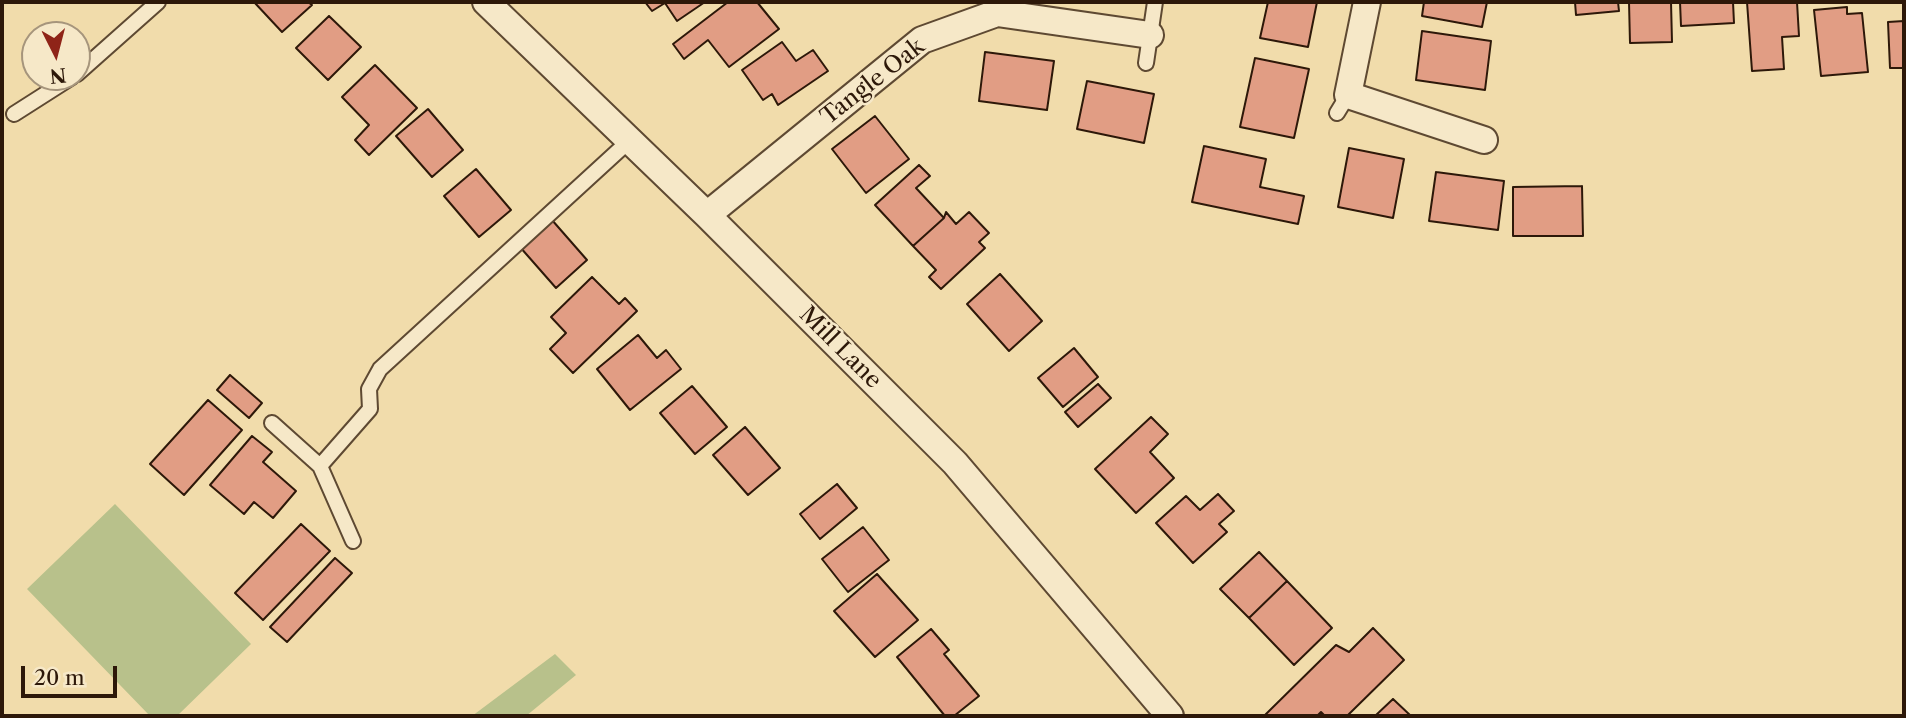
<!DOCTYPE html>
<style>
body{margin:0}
#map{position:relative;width:1906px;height:718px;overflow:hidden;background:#f1dcab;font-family:"Libre Caslon Text",serif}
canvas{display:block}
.frame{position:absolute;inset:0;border:4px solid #2d1809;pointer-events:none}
.north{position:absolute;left:21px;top:21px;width:70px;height:70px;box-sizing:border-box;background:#f6e8c8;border:2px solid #a6957c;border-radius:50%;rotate:174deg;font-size:19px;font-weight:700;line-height:28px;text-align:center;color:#2d1809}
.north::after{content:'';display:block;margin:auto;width:24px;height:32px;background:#8f2418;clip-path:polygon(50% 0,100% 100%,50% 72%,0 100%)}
.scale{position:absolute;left:21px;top:666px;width:96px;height:32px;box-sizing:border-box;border:4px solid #2d1809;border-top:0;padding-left:9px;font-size:21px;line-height:24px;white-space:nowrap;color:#2d1809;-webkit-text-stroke:5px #f6e8c8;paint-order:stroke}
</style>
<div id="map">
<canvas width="1906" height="718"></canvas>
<div class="frame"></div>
<div class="north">N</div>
<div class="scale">20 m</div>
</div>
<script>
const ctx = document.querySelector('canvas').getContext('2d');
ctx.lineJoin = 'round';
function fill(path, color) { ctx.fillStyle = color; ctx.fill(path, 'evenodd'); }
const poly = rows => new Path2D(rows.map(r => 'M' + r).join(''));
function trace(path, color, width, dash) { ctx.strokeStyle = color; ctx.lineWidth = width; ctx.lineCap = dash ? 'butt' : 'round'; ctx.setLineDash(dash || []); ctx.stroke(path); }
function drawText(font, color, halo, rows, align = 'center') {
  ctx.font = font + ' "Libre Caslon Text",serif'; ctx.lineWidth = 5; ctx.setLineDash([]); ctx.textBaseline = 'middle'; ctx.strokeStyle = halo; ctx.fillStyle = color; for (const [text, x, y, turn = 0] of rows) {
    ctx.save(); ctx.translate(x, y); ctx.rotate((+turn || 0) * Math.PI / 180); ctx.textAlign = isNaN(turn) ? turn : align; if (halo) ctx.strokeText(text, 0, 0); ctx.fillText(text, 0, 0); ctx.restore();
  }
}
fill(poly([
 [115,504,251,644,177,716,150,716,27,589],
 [555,654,576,675,526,716,472,716]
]), '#b8c18b');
const building = poly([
 [254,2,308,2,312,5,282,32,254,2],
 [645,2,705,2,677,21,665,3,652,11,645,2],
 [728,2,757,2,779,29,729,67,708,40,684,59,673,44,728,2],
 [1268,2,1317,2,1308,47,1260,38,1268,2],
 [1424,2,1487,2,1482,27,1422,16,1424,2],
 [1575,2,1618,2,1619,11,1576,15,1575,2],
 [1629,2,1671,2,1672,42,1630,43,1629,2],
 [1680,2,1733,2,1734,23,1681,26,1680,2],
 [1747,2,1797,2,1799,36,1782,37,1784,69,1752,71,1747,2],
 [1847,7,1847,14,1862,13,1868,72,1821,76,1814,10,1847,7],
 [329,16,361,47,328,80,296,48,329,16],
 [1904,21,1904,68,1890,68,1888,22,1904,21],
 [1422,31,1491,41,1485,90,1416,80,1422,31],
 [782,42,796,61,813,50,828,71,778,105,772,94,763,100,742,70,782,42],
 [985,52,1054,61,1047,110,979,101,985,52],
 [1255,58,1309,69,1294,138,1240,127,1255,58],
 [375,65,417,108,369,155,355,140,369,125,342,97,375,65],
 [1087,81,1154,94,1144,143,1077,129,1087,81],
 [428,109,463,150,432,177,396,136,428,109],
 [875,116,909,159,866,193,832,149,875,116],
 [1204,146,1266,159,1260,187,1304,196,1298,224,1192,202,1204,146],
 [1349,148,1404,159,1393,218,1338,207,1349,148],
 [919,165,930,176,916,188,944,218,913,246,875,205,919,165],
 [476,169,511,210,479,237,444,196,476,169],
 [1436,172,1504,181,1498,230,1429,221,1436,172],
 [1582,186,1583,236,1513,236,1513,187,1582,186],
 [946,212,956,224,969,212,989,233,979,242,985,248,941,289,929,277,936,270,913,246,944,218,946,212],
 [552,220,587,260,556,288,520,247,552,220],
 [1000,274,1042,321,1009,351,967,304,1000,274],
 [592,277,619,304,625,298,637,311,573,373,550,349,566,333,551,317,592,277],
 [638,335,657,358,666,350,681,369,630,410,597,369,638,335],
 [1074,348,1098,377,1063,407,1038,378,1074,348],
 [230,375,262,403,249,418,217,390,230,375],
 [1098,384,1111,398,1078,427,1065,412,1098,384],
 [692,386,727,427,695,454,660,413,692,386],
 [208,400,242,430,184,495,150,464,208,400],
 [1151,417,1168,434,1150,452,1174,478,1136,513,1095,469,1151,417],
 [745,427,780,468,748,495,713,455,745,427],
 [252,436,272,452,263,462,296,491,273,518,254,502,244,514,210,485,252,436],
 [837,484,857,508,820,539,800,514,837,484],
 [1218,494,1234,511,1219,524,1227,532,1193,563,1156,523,1186,496,1200,510,1218,494],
 [301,524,330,551,263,620,235,593,301,524],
 [863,527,889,560,848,592,822,559,863,527],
 [1259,552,1287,581,1249,618,1220,589,1259,552],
 [335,558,352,573,287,642,270,627,335,558],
 [877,574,918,620,875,657,834,611,877,574],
 [1287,581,1332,628,1294,665,1249,618,1287,581],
 [1373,628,1404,660,1347,716,1325,716,1321,712,1317,716,1264,716,1336,645,1349,652,1373,628],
 [931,629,949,650,944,654,979,696,954,716,945,716,897,657,931,629],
 [1393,699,1411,716,1375,716,1393,699]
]);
fill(building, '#e19d84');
trace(building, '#2d1809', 2);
const service = poly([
 [1146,63,1155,2],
 [77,74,158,2],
 [1337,113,1348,95],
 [14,114,72,77],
 [272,423,320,466,353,541],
 [320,466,370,409,369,389,380,369,629,141]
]);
const minor = poly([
 [486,2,707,215,955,463,1170,716],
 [1367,2,1348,95,1484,140],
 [707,215,922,40,997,13,1150,35]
]);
trace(service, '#5e4932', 18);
trace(minor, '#5e4932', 30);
trace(service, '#f6e8c8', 14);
trace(minor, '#f6e8c8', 26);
drawText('23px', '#2d1809', '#f6e8c8', [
 ["Tangle Oak",873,82,-38],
 ["Mill Lane",840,348,45]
]);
</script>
